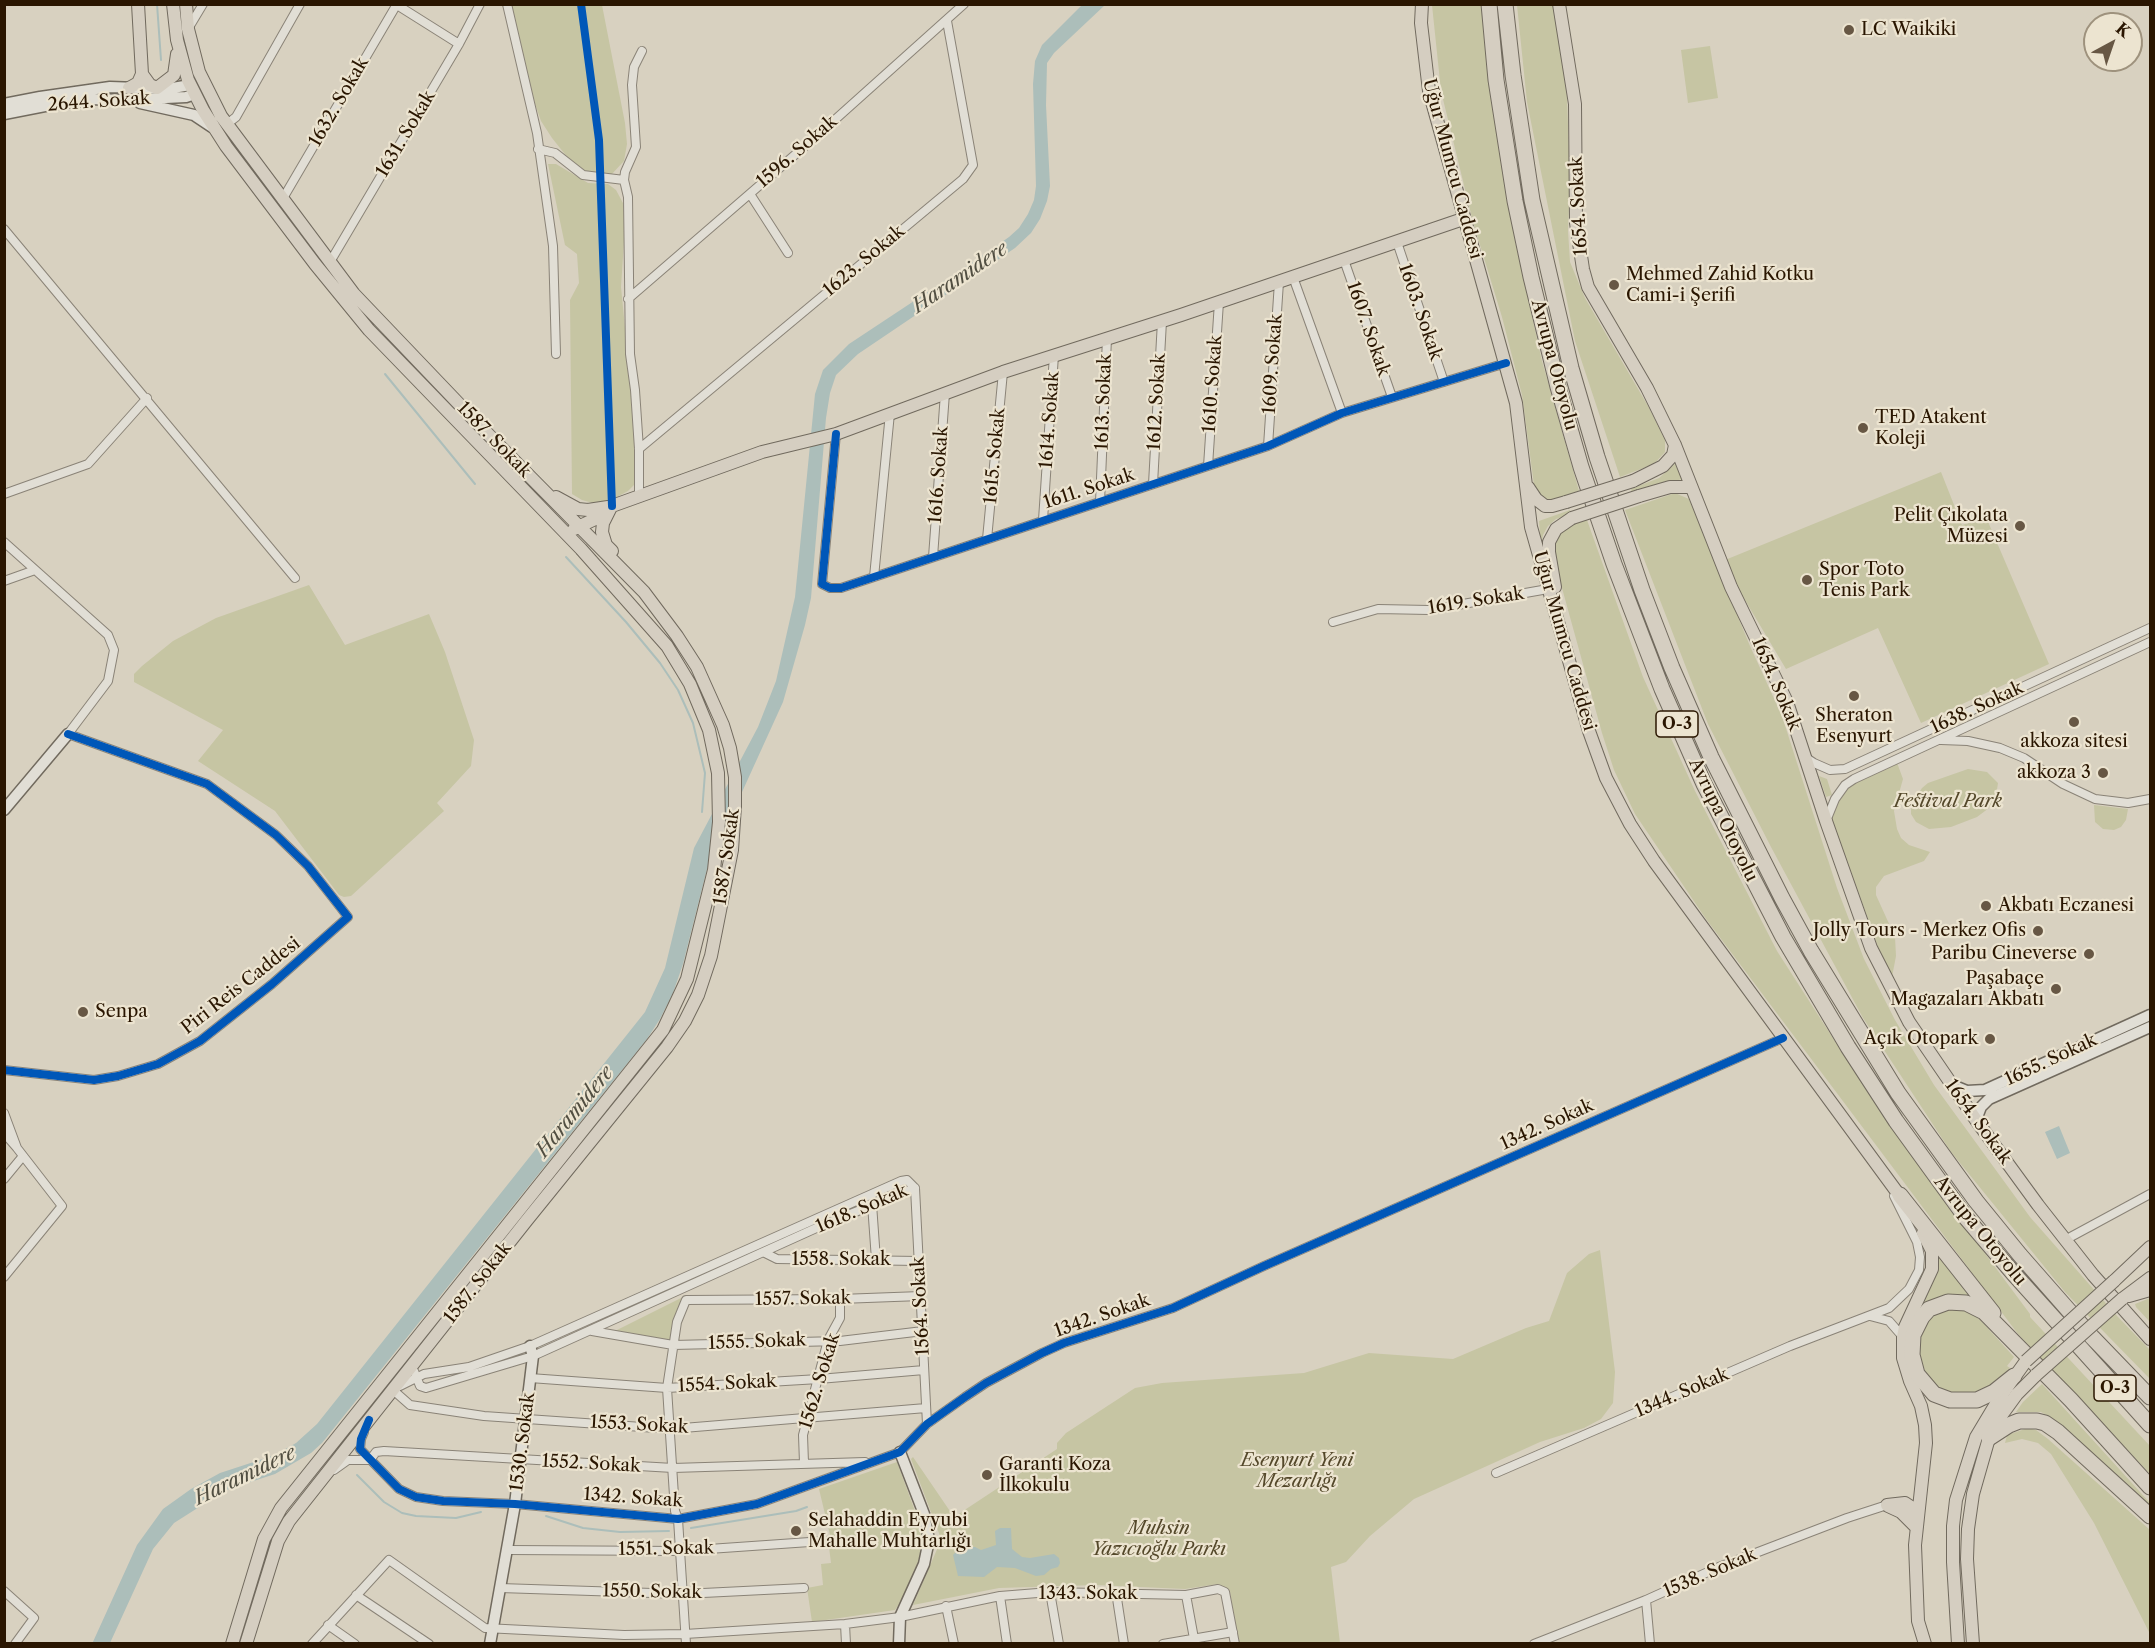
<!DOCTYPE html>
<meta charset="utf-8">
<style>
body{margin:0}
#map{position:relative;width:2155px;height:1648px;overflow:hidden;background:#d8d1c0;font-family:"Libre Caslon Text",serif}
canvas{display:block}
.frame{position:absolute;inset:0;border:6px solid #2a1601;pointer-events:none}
.north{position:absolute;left:2083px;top:12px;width:60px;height:60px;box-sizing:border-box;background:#ece4d0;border:2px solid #9e927d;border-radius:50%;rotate:40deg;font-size:16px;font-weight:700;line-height:24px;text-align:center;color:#2a1601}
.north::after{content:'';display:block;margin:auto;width:21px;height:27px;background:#675744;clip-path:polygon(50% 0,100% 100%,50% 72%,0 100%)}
</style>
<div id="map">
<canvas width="2155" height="1648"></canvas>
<div class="frame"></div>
<div class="north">K</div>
</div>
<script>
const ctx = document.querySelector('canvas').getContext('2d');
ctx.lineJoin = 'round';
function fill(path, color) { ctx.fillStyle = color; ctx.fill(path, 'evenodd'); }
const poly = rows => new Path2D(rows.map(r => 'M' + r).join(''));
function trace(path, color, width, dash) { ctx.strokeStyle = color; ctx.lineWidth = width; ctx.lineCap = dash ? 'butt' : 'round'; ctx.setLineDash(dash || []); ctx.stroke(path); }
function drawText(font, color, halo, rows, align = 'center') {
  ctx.font = font + ' "Libre Caslon Text",serif'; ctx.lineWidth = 4.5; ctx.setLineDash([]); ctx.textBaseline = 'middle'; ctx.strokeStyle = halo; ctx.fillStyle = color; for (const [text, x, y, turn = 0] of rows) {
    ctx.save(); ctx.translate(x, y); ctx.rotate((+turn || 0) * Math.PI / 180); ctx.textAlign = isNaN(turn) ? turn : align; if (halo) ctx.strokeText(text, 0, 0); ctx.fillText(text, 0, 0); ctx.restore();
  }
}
fill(poly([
 [510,5,602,5,625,123,627,144,624,161,611,175,584,172,572,163,552,138,541,121,535,104],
 [1432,5,1481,5,1497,134,1515,241,1542,361,1579,491,1558,501,1543,500,1534,485,1522,395,1502,317,1473,222,1441,91],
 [1517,5,1554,5,1567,96,1570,182,1568,231,1570,262,1585,298,1648,406,1665,440,1665,452,1654,464,1620,477,1575,341,1527,102],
 [1710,46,1718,98,1688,103,1681,50],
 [548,164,556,164,588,183,608,184,616,190,624,205,625,226,621,287,639,470,636,483,628,491,615,498,596,504,582,500,572,494,570,300,579,283,577,254,565,245],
 [1676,463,1682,479,1632,494,1631,489,1659,478],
 [1941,472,1962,525,1986,517,2049,664,1921,723,1878,628,1786,669,1739,590,1725,560],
 [1675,493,1689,499,1750,646,1782,716,1837,888,1864,959,1895,1020,1934,1085,2030,1217,2118,1317,2150,1350,2150,1379,2065,1292,1951,1152,1863,1018,1771,847,1708,724,1625,510],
 [1570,510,1571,514,1556,519,1548,526,1543,535,1541,547,1539,521],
 [1587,520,1643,677,1695,791,1777,951,1885,1119,2030,1314,2030,1317,2150,1446,2150,1474,2018,1334,1706,919,1635,814,1614,770,1602,733,1557,570,1554,548,1555,540,1562,528],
 [309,585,345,645,429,614,445,652,474,740,471,766,437,803,444,811,351,896,344,897,339,895,275,811,198,761,223,730,134,682,134,674,142,666,173,641,216,618],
 [1896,760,1903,779,1894,811,1897,829,1901,838,1909,845,1930,852,1924,861,1884,876,1876,887,1876,895,1895,937,1896,956,1892,977,1882,958,1829,811,1845,785],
 [1968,769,1987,772,1998,783,1996,796,1989,808,1977,817,1951,827,1929,829,1916,822,1911,814,1911,805,1922,788,1928,783],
 [1819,776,1827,779,1832,795,1826,797],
 [2094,805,2128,809,2126,820,2121,827,2114,830,2103,829,2095,822],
 [1600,1250,1615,1372,1613,1403,1601,1419,1584,1428,1540,1442,1414,1499,1370,1536,1346,1562,1331,1567,1340,1643,1238,1643,1230,1592,1218,1584,1185,1589,1095,1585,999,1588,913,1605,938,1547,943,1544,911,1459,913,1457,954,1517,1057,1449,1057,1443,1066,1433,1135,1388,1162,1383,1304,1373,1369,1353,1453,1359,1526,1328,1549,1321,1567,1273,1589,1254],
 [1939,1255,1969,1294,1967,1299,1919,1308],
 [687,1295,676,1314,670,1340,615,1331],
 [2150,1298,2150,1322,2136,1307,2135,1304],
 [1955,1307,1974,1313,2014,1357,2007,1366,2010,1368,1996,1383,1977,1394,1948,1394,1931,1384,1918,1361,1916,1342,1931,1315],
 [2042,1384,2150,1503,2150,1508,2050,1417,2041,1412,2016,1412,2023,1402],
 [2028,1428,2036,1430,2048,1439,2150,1530,2150,1634,2094,1523,2051,1454,2038,1443,2022,1439,2005,1443,2007,1435],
 [897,1462,919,1522,922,1544,918,1562,900,1603,895,1610,812,1622,807,1588,823,1585,821,1564,831,1563,828,1539,831,1538,830,1535,819,1489]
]), '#c6c5a3');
fill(poly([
 [1082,5,1105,5,1054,53,1047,63,1046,105,1050,186,1047,201,1040,219,1031,233,1015,248,858,354,836,375,830,393,826,418,811,598,805,625,783,702,707,869,683,964,673,993,660,1019,647,1039,322,1443,311,1453,275,1474,226,1490,174,1523,153,1549,110,1643,92,1644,137,1545,163,1509,191,1489,220,1473,275,1455,296,1443,317,1424,645,1012,665,968,694,848,758,727,776,681,795,597,815,394,823,370,849,344,982,256,1009,237,1019,228,1028,214,1034,200,1036,186,1033,84,1035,61,1042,45],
 [2059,1126,2070,1153,2057,1159,2045,1132],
 [1000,1528,1011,1528,1012,1549,1022,1557,1030,1558,1054,1554,1059,1558,1060,1563,1058,1567,1051,1569,1044,1575,1036,1576,1015,1568,997,1567,984,1577,958,1576,953,1555,961,1547,975,1547,981,1550,996,1545,995,1531]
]), '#acbeba');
trace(poly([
 [157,4,161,60],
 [385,374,475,484],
 [566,557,626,622,660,663,678,690,693,723,705,773,702,812],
 [357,1475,384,1502,402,1513,416,1516,456,1518,481,1512],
 [546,1516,583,1528,620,1532,669,1531],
 [691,1528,796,1511,807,1507]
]), '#acbeba', 2);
const street = poly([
 [507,4,537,133,553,246,556,354],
 [397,5,459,44],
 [188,29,203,4],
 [227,124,236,117,300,4],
 [538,149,555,153,583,175,624,180],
 [750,194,788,253],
 [282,200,397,4],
 [4,229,295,578],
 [1397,242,1444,382],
 [1344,260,1392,397],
 [330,262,459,44,480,4],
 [1293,277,1342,413],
 [628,299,819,134,964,4],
 [836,434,822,584,830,588,841,588,1268,446,1342,413,1506,363],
 [1268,446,1279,282],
 [639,449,963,179,973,165,947,21],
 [1208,466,1219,302],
 [1153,484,1162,321],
 [4,494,88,464,147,398],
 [639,497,639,449,635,390,630,354,628,197,624,180,625,172,636,147,632,85,634,67,642,51],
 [1100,502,1107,338],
 [1043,520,1054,355],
 [987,539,1003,372],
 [4,542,108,635,114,650,108,681,68,734,207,784,276,835,308,866,348,917,272,984,200,1041,158,1064,118,1076,94,1080,4,1070],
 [933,557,945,393],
 [874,577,890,413],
 [4,581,35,570],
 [1333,622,1378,609,1429,610,1548,589],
 [1941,740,1968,741,2000,748,2024,758,2063,784,2095,799,2128,803,2150,799],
 [1805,757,1814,763,1830,770,1845,769,2150,628],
 [1826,821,1835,799,1845,785,1854,779,2150,642],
 [4,1113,17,1148,4,1133],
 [4,1179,23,1156],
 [915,1188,927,1424],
 [872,1204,876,1260],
 [2065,1240,2150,1194],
 [765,1253,777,1259,919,1261],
 [4,1277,62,1206,17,1148],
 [1870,1316,1889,1321,1903,1337],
 [592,1331,673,1345,840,1341,923,1331],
 [414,1371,420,1386,426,1388,533,1356,823,1225,915,1188],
 [530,1378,667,1388,819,1379,924,1370],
 [398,1387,424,1374,469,1367,530,1346,901,1181,907,1180,915,1188],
 [393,1390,410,1405,484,1416,671,1429,926,1408],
 [364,1432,361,1439,360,1449,399,1489,416,1497,443,1501,515,1504,678,1519,757,1504,900,1452,927,1424,965,1397,986,1383,1042,1353,1064,1343,1173,1308,1264,1266,1783,1038],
 [370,1460,376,1452,384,1451,673,1468,865,1462],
 [804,1463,803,1435,828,1340,840,1318,840,1299],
 [334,1470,348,1460,370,1460],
 [1496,1473,1790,1346,1889,1308,1909,1289,1919,1270,1920,1257,1917,1242,1894,1196],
 [508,1550,680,1551,824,1541],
 [500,1588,683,1594,804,1588],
 [4,1591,34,1618,15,1644],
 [1050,1592,1059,1644],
 [1116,1592,1124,1644],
 [356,1595,429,1644],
 [1186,1595,1195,1644],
 [1000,1596,1007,1644],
 [1646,1600,1650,1644],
 [946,1606,954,1644],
 [845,1624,846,1644],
 [328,1625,355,1644],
 [312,1644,389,1560,485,1628,624,1635,685,1634,845,1624,900,1617,1000,1596,1050,1592,1186,1595,1218,1589,1225,1592,1235,1644],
 [686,1644,678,1519,675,1511,667,1388,677,1322,686,1300,840,1299,921,1296],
 [1163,1644,1233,1632],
 [1534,1644,1646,1600,1719,1567,1847,1518,1887,1505]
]);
const secondary = poly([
 [140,103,194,115,212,127],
 [4,104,40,97,110,87,167,89,190,85],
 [4,114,50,105,94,99,125,100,186,97,195,94],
 [4,810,68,734],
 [1950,1084,1967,1091,1985,1090,2150,1015],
 [1976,1120,1981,1107,1989,1099,2150,1027],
 [490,1644,515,1504,533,1356,530,1346],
 [899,1644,900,1617,924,1564,929,1540,924,1514,900,1452]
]);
const primary = poly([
 [173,4,177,40,188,80,203,110,226,146,315,264,369,330,581,549,667,646,690,684,709,730,718,773,719,822,714,870,687,979,663,1030,281,1508,264,1539,232,1644],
 [186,4,188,29,199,72,221,116,354,294,481,427,644,592,677,636,697,667,723,725,730,748,735,777,735,806,732,850,711,956,698,995,685,1021,667,1047,527,1220,289,1521,278,1541,246,1644],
 [1422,4,1421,23,1429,91,1516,403,1531,527,1589,731,1606,778,1630,824,1654,861,1905,1203],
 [1559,4,1575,104,1576,223,1583,269,1588,287,1647,388,1675,445,1731,587,1787,702,1826,821,1871,948,1909,1022,1976,1120,2038,1205,2093,1275,2150,1339],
 [142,74,150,85,157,88,174,75,177,54],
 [129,88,138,83,142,74,138,4],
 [1633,481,1663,466,1673,455,1675,445],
 [1528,487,1536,499,1545,506,1552,506,1566,502],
 [1639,496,1670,487,1690,487],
 [556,497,578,509,588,510,608,507],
 [611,507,603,523,602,532,606,545,612,551],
 [574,529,595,519,612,506,762,452,836,434,1003,372,1181,315,1463,219],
 [1555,587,1549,552,1549,542,1556,529,1572,518],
 [1923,1233,1932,1251,1932,1269,1905,1327,1903,1337,1903,1358,1910,1381,1921,1406,1925,1425,1926,1443,1915,1545,1918,1621,1925,1644],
 [2114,1281,2150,1247],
 [2129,1296,2150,1290],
 [2122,1299,2150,1278],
 [1887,1505,1905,1503,1914,1509,1918,1517],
 [1888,1506,1901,1512,1916,1527],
 [1958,1644,1953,1562,1953,1526,1956,1500,1976,1437,2000,1397,2026,1361],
 [1973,1644,1967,1559,1968,1529,1973,1494,1989,1438,2001,1416,2017,1394,2036,1375]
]);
const highway = poly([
 [1489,4,1496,80,1515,201,1531,277,1558,387,1581,467,1614,564,1662,689,1704,784,1783,937,1848,1047,1896,1121,1967,1219,2013,1273,2150,1425],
 [1505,4,1513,75,1532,200,1571,368,1597,457,1642,590,1672,668,1711,757,1782,898,1811,951,1898,1093,1976,1201,2020,1255,2092,1337,2150,1397],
 [1900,1195,1993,1313],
 [2014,1376,1994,1392,1977,1400,1950,1400,1934,1394,1917,1374,1912,1355,1913,1335,1922,1317,1929,1309,1948,1302,1966,1303,1984,1312,2071,1400,2150,1487],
 [1989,1438,2009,1425,2019,1421,2037,1421,2045,1423,2058,1432,2150,1516]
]);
trace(street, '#8a8377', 10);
trace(secondary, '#716a5e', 13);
trace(primary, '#716a5e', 14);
trace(highway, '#716a5e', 17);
trace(street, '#e1ded5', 8);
trace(secondary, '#e1ded5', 10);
trace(primary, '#d5cec1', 12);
trace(highway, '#d5cec1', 15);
const primaryBridge = poly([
 [1566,502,1633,481],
 [1572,518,1639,496],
 [2026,1361,2114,1281],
 [2036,1375,2122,1299]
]);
trace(primaryBridge, '#716a5e', 14, []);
trace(primaryBridge, '#d5cec1', 12);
trace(poly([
 [581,4,599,140,612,506],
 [836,434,822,584,830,588,841,588,1268,446,1342,413,1506,363],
 [4,1070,94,1080,118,1076,158,1064,200,1041,272,984,348,917,308,866,276,835,207,784,68,734],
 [369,1420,361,1439,360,1449,399,1489,416,1497,443,1501,515,1504,678,1519,757,1504,900,1452,927,1424,965,1397,986,1383,1042,1353,1064,1343,1173,1308,1264,1266,1783,1038]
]), '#0057b8', 8);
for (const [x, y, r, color] of [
 [1849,30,6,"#675744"],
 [1614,285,6,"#675744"],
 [1863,428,6,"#675744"],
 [2020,526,6,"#675744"],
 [1807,580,6,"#675744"],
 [1854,696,6,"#675744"],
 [2074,722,6,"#675744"],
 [2103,773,6,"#675744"],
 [1986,906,6,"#675744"],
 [2038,931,6,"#675744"],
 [2089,954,6,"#675744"],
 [2056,989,6,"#675744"],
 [83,1012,6,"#675744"],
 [1990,1039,6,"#675744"],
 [987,1475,6,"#675744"],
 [796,1531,6,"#675744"]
]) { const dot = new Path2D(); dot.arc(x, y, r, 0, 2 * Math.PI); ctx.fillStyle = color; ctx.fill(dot); trace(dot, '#ece4d0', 2); }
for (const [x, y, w] of [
 [1677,724,42],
 [2115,1388,42]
]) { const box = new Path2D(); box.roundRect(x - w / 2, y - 13, w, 26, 4.5); ctx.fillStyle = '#ece4d0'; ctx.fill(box); trace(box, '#2a1601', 1.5); }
drawText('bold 16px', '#2a1601', null, [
 ["O-3",1677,724],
 ["O-3",2115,1388]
]);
drawText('18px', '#2a1601', '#ece4d0', [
 ["LC Waikiki",1861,30],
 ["Mehmed Zahid Kotku",1626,275],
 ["Cami-i Şerifi",1626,296],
 ["TED Atakent",1875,418],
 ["Koleji",1875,439],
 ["Pelit Çıkolata",2008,516,"right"],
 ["Müzesi",2008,537,"right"],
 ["Spor Toto",1819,570],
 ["Tenis Park",1819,591],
 ["Sheraton",1854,716,"center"],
 ["Esenyurt",1854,737,"center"],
 ["akkoza sitesi",2074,742,"center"],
 ["akkoza 3",2091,773,"right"],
 ["Akbatı Eczanesi",1998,906],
 ["Jolly Tours - Merkez Ofis",2026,931,"right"],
 ["Paribu Cineverse",2077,954,"right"],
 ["Paşabaçe",2044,979,"right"],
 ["Magazaları Akbatı",2044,1000,"right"],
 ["Senpa",95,1012],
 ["Açık Otopark",1978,1039,"right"],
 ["Garanti Koza",999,1465],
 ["İlkokulu",999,1486],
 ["Selahaddin Eyyubi",808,1521],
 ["Mahalle Muhtarlığı",808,1542]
], 'left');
drawText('18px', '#2a1601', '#ece4d0', [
 ["2644. Sokak",99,102,-4],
 ["1632. Sokak",339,102,-60],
 ["1631. Sokak",406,134,-59],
 ["1596. Sokak",797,152,-41],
 ["Uğur Mumcu Caddesi",1452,169,75],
 ["1654. Sokak",1579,206,-93],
 ["1623. Sokak",864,261,-40],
 ["1603. Sokak",1420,312,71],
 ["1607. Sokak",1368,329,71],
 ["1609. Sokak",1273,364,-86],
 ["Avrupa Otoyolu",1554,365,75],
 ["1610. Sokak",1213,384,-86],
 ["1613. Sokak",1104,402,-88],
 ["1612. Sokak",1157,402,-87],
 ["1614. Sokak",1050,420,-86],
 ["1587. Sokak",494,440,46],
 ["1615. Sokak",995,456,-85],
 ["1616. Sokak",939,475,-86],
 ["1611. Sokak",1089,489,-18],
 ["1619. Sokak",1476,601,-9],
 ["Uğur Mumcu Caddesi",1564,641,74],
 ["1654. Sokak",1776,684,67],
 ["1638. Sokak",1977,708,-25],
 ["Avrupa Otoyolu",1723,820,64],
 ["1587. Sokak",727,857,-82],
 ["Piri Reis Caddesi",241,986,-38],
 ["1655. Sokak",2051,1060,-25],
 ["1654. Sokak",1978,1122,54],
 ["1342. Sokak",1547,1125,-24],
 ["1618. Sokak",862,1209,-23],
 ["Avrupa Otoyolu",1980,1231,51],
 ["1558. Sokak",841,1260],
 ["1587. Sokak",478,1283,-52],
 ["1557. Sokak",803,1299,-1],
 ["1564. Sokak",921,1306,-93],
 ["1342. Sokak",1102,1316,-19],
 ["1555. Sokak",757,1342,-2],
 ["1562. Sokak",820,1381,-73],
 ["1554. Sokak",727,1384,-3],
 ["1344. Sokak",1682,1393,-23],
 ["1553. Sokak",639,1425,3],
 ["1530. Sokak",523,1442,-83],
 ["1552. Sokak",591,1464,3],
 ["1342. Sokak",633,1498,4],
 ["1551. Sokak",666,1549,-1],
 ["1538. Sokak",1710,1573,-23],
 ["1550. Sokak",652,1592,1],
 ["1343. Sokak",1088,1594]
]);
drawText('italic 18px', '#54482a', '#ece4d0', [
 ["Festival Park",1948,802],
 ["Esenyurt Yeni",1297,1461],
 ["Mezarlığı",1297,1482],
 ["Muhsin",1159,1529],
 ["Yazıcıoğlu Parkı",1159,1550]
]);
drawText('italic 20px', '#514e41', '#ece4d0', [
 ["Haramidere",960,278,-34],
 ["Haramidere",575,1112,-51],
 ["Haramidere",245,1476,-26]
]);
</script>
